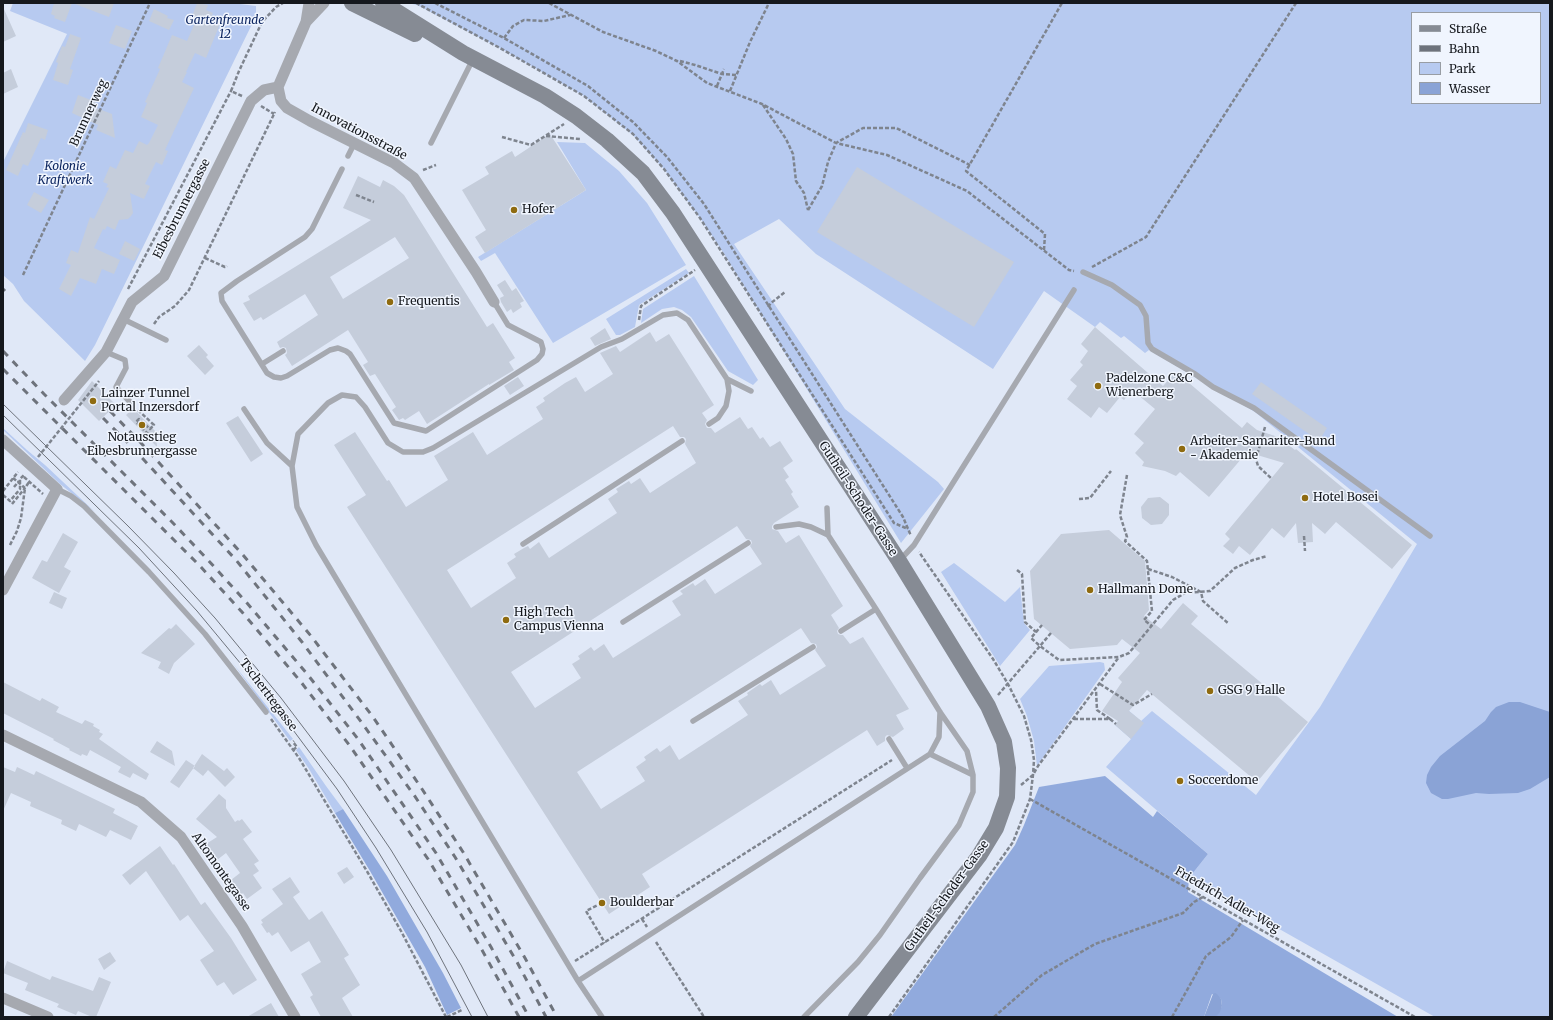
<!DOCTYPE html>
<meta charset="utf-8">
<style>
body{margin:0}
#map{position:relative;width:1553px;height:1020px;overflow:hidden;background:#e0e8f7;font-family:Merriweather,serif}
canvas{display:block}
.frame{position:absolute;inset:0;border:4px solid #15181d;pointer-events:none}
.legend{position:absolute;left:1411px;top:12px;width:130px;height:92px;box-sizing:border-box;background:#f0f5fe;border:1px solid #989da4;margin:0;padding:5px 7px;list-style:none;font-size:12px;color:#15181d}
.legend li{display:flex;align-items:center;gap:8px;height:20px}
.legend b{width:20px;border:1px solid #989da4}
</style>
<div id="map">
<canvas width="1553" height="1020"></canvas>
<div class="frame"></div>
<ul class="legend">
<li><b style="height:5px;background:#868b94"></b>Straße</li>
<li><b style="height:5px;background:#6e737c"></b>Bahn</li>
<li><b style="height:11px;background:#b7caf0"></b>Park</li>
<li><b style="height:11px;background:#8aa3d6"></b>Wasser</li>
</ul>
</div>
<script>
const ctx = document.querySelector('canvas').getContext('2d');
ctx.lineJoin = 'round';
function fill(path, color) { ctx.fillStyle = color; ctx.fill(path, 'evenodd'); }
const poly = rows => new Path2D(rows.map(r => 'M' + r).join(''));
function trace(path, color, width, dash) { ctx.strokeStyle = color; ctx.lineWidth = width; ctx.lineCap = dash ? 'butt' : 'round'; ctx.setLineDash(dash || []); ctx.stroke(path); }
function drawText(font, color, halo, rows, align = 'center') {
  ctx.font = font + ' Merriweather,serif'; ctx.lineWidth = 3; ctx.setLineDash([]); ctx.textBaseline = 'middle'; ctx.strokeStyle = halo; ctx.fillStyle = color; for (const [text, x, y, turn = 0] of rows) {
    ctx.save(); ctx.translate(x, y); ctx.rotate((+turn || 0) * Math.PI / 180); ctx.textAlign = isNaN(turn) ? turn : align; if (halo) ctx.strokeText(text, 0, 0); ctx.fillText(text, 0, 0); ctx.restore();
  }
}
fill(poly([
 [13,3,232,3,256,6,256,16,95,345,85,361,24,301,13,284,3,275,3,162,67,34,10,11],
 [407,3,1550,3,1550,1017,1435,1017,1189,878,1208,854,1106,767,1131,739,1115,725,1128,710,1141,721,1152,711,1256,795,1320,707,1417,544,1255,412,1149,350,1145,353,1124,336,1121,338,1100,322,1095,327,1044,291,993,369,816,254,779,219,734,244,845,409,938,482,944,489,901,543,723,252,700,218,664,169,633,135,584,96,500,48,417,5],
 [1412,13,1540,13,1540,103,1412,103],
 [557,142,585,143,619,171,647,203,686,265,553,343,495,253,481,261,478,257,586,190],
 [686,269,689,273,639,305,635,327,620,335,616,335,606,319],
 [694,276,758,380,753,385,728,371,691,317,682,310,674,307,662,309,641,323,643,309],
 [3,428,27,450,45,465,95,512,60,484,3,430],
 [954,563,1005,602,1020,587,1024,623,1030,630,1000,666,941,572],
 [232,662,251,686,293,739,290,741],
 [1100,662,1104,663,1105,670,1037,766,1034,741,1027,716,1020,699,1049,666],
 [299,747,326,786,343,809,335,813,309,769,296,750]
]), '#b7caf0');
fill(poly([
 [1105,776,1153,817,1157,811,1208,854,1189,878,1188,892,1398,1017,1216,1017,1222,1006,1221,999,1212,994,1204,1017,891,1017,1015,845,1024,825,1039,787],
 [343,809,387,876,443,973,461,1008,447,1015,425,967,370,871,335,813]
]), '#91aadd');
fill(poly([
 [1509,702,1520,702,1550,712,1550,777,1530,789,1518,793,1489,794,1476,793,1448,799,1442,799,1431,793,1426,783,1427,775,1431,767,1440,756,1485,721,1491,712,1496,707],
 [1215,993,1217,994,1221,999,1222,1006,1220,1012,1216,1017,1204,1017,1213,994]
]), '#8aa3d6');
fill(poly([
 [54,3,72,3,65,22,54,18,55,16,51,14],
 [75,3,114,3,109,17,75,4],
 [197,3,208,5,206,10,213,13,210,20,220,24,206,58,195,53,186,72,187,72,182,82,194,88,165,150,168,151,162,165,156,162,145,184,150,186,144,199,130,193,133,213,131,216,128,219,119,220,115,230,107,226,105,230,103,229,94,248,120,260,114,274,102,269,96,284,80,278,71,296,59,289,71,265,66,263,71,250,78,253,90,217,94,219,109,188,106,187,108,184,103,182,110,166,116,169,125,150,133,153,139,141,147,145,149,143,158,125,141,117,147,103,145,102,160,69,158,68,172,35,187,41,196,20,191,19],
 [3,7,16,36,3,42],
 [154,9,168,16,167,18,174,20,169,30,149,21],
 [116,25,132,31,125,49,109,43],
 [70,34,81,38,70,69,73,70,68,85,53,80,58,63,56,62,62,46,65,47],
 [11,69,18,87,3,94,3,73],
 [78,95,96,102,94,107,112,114,115,138,96,130,98,125,72,113],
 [28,123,48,130,45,140,41,138,28,166,23,164,18,176,6,170,23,132,25,133],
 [550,134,586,190,485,253,475,237,486,230,462,190,489,174,485,167,512,151,515,157],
 [857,167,1014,262,974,327,817,232],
 [358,176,380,187,383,180,394,186,404,195,487,327,493,323,515,358,509,362,514,370,489,385,489,384,427,424,419,411,405,420,403,418,399,420,392,410,396,407,375,374,370,376,363,365,368,362,348,330,292,366,285,355,287,353,286,348,283,347,280,348,277,342,318,315,305,294,263,320,261,317,254,321,243,303,250,300,248,296,371,220,343,208],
 [395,237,409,258,343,299,330,277],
 [34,192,49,200,41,213,27,205],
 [125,241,140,249,134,261,119,254],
 [505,280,512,291,516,288,524,301,520,303,522,307,513,313,511,309,507,312,501,302,500,298,504,296,497,285],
 [1095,327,1163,386,1173,375,1179,380,1182,377,1242,428,1247,422,1257,430,1278,437,1295,450,1296,449,1412,545,1392,569,1336,522,1325,534,1312,523,1313,542,1298,543,1296,523,1284,538,1272,528,1250,555,1239,546,1233,554,1223,546,1230,539,1225,534,1284,463,1247,452,1209,497,1180,472,1176,476,1165,471,1142,466,1144,462,1135,453,1144,443,1134,434,1155,409,1132,390,1124,400,1120,397,1107,413,1099,407,1091,418,1067,399,1077,386,1070,380,1083,365,1080,362,1088,351,1081,344],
 [605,328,611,339,595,346,590,338],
 [650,332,656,342,669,334,714,405,702,413,707,420,705,424,707,428,711,428,715,433,740,417,748,429,752,427,760,439,763,437,770,447,780,441,793,461,783,468,789,477,785,480,793,492,791,494,799,507,774,523,772,526,772,529,778,531,786,543,799,535,843,606,831,615,839,628,837,631,838,634,841,635,843,635,850,644,863,637,909,709,896,715,904,729,893,737,887,735,885,737,885,741,877,746,867,730,642,874,650,887,609,914,347,507,366,495,334,445,355,432,387,481,389,480,406,507,448,480,434,456,473,432,487,455,543,419,536,407,545,401,543,398,565,383,576,377,585,392,613,374,600,353,616,346,620,352],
 [673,426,680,437,684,437,686,439,685,444,696,463,650,493,640,478,631,484,629,481,616,489,618,492,608,499,617,513,549,558,539,542,530,549,528,546,524,548,514,554,516,557,507,563,516,578,471,608,447,570],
 [737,526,746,539,751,540,752,543,750,546,762,564,715,594,705,579,695,586,693,583,680,591,683,594,672,601,681,615,613,658,604,644,594,651,591,647,578,656,580,659,572,664,581,678,535,708,511,672],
 [801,628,811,643,816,644,817,647,815,650,826,666,780,695,771,680,762,686,760,684,747,693,748,695,738,701,748,715,679,760,670,745,660,752,657,748,644,757,646,760,636,767,645,781,601,809,577,772],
 [199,345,208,355,206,357,214,366,205,375,187,356],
 [518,377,524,386,510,395,504,386],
 [92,381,116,405,99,421,78,400],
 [1261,382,1327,428,1319,441,1252,394],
 [133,408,156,432,157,447,126,415],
 [238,416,263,454,251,462,226,423],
 [1160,497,1169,504,1169,515,1162,524,1151,525,1142,518,1141,507,1148,498],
 [1109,530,1145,561,1149,610,1144,616,1161,629,1183,603,1198,616,1191,624,1308,722,1257,782,1147,690,1129,711,1144,723,1131,739,1115,725,1118,721,1102,711,1122,682,1118,678,1140,653,1122,639,1117,645,1070,649,1034,619,1030,571,1061,534],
 [63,533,78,542,64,567,71,571,59,593,32,578,42,560,47,562],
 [54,592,67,598,62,609,49,603],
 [176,624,195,644,174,663,169,674,158,668,161,662,141,653,169,628,171,629],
 [3,682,40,701,42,698,59,707,56,712,82,724,85,720,94,724,93,726,100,730,99,732,103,734,99,739,149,774,146,780,133,773,130,778,118,772,121,767,90,750,87,756,82,754,81,756,69,750,70,749,53,740,54,739,3,713],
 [157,741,172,751,175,766,150,752],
 [202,754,224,771,227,768,235,777,225,787,208,770,203,776,193,768],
 [186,760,195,766,179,788,170,782],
 [3,767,15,772,17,767,34,775,36,771,115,809,113,813,138,826,131,840,110,830,106,837,79,824,76,831,61,824,62,820,30,806,31,802,11,793,3,811],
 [219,794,226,800,226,808,235,822,238,820,239,821,242,819,252,832,243,839,259,861,254,864,259,871,253,875,262,888,247,899,243,893,241,895,231,880,240,873,226,853,217,860,206,844,217,837,196,819],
 [160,846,173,865,174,864,201,905,205,902,231,938,257,980,233,995,224,982,217,986,200,960,214,951,188,915,180,921,146,871,130,885,122,875],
 [347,867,354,877,344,884,337,873],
 [290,877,300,892,293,897,309,920,322,911,349,955,344,958,360,985,342,998,353,1017,321,1017,310,997,313,995,301,974,321,962,309,941,291,952,278,932,272,936,269,932,267,933,261,924,263,923,261,920,283,904,272,889],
 [110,952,116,961,104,970,98,959],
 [7,961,50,980,52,976,93,991,99,977,111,982,96,1017,92,1017,78,1011,76,1015,57,1007,59,1004,25,990,28,983,3,973],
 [271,1003,279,1017,247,1017]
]), '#c5cddb');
trace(poly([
 [416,3,500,48,584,96,633,134,664,169,700,218,894,523,908,529],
 [435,3,504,38,588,86,633,122,667,157,704,204,903,517,911,536],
 [549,3,603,32,656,51,677,61,707,83,762,104,836,143,887,155,967,191,1069,270,1074,271],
 [504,38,513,26,524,20,544,21,570,15],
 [680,61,695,65,722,74,736,75],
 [717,86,724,69],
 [730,91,750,42,769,3],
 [242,96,231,91,239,71,262,22,276,7,283,3],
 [763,105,786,139,793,154,796,181,804,193,808,210],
 [261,106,274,114],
 [546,136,580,139],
 [502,137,531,145,564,124],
 [423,170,436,165],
 [356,195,374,202],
 [808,210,822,186,828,162,836,143,863,128,896,128,970,165],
 [1044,250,1045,234,966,171,1062,3],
 [205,258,225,267,227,266],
 [1092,267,1146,237,1296,3],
 [23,275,150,3],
 [128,289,231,91],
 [768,307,771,303,785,292],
 [639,320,641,306,695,270],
 [154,324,159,317,175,306,189,290,275,112],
 [138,410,154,425,150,429,139,419,136,422,148,434],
 [1265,427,1256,459,1258,466,1272,479],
 [38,457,99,381],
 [1127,475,1120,515,1127,537,1125,541,1147,561,1152,611,1144,620,1152,626],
 [24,477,43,494],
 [13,478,25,488,29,482],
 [14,487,19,481],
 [3,491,18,472],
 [3,495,10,501,20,489,20,479,24,475],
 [1079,499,1090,498,1111,471],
 [12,504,25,488],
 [1304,536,1305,551],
 [10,545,17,531,21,518,25,488],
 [1148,569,1172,577,1201,592,1203,601,1229,624],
 [1017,570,1022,574,1025,622,1036,632],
 [1051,633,1040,646,1059,660,1119,657,1129,653,1173,600,1185,593,1210,591,1235,568,1253,560,1267,556],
 [1100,684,1133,705,1152,694],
 [998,695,1040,646,1031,638,1042,625],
 [271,719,299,758,368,873,401,931,446,1017],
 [1074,719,1110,719,1097,710,1096,690],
 [1110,719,1116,724],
 [293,750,297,747,293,742,294,741],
 [1021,785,1033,775,1038,766,1119,657],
 [1030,799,1415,1017],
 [602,903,586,911,605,943],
 [642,919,647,927],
 [656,942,704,1017],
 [575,961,892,760],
 [447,1017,462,1010],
 [889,1017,1013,842,1030,799,1033,775,1034,760,1031,740,1024,716,1008,684,993,659,919,552],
 [994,1017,1042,975,1095,944,1183,913,1194,902,1203,897],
 [1172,1017,1206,956,1231,937,1243,920]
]), '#7e848e', 2.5, [4, 2]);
trace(poly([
 [431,143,473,59],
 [348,156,355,142],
 [342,169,312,229,305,237,237,281,221,293,222,301,267,373,274,377,281,378,287,376,330,350,338,348,346,351,350,354,394,423,426,431,537,360,542,354,543,349,541,342,508,325,494,302],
 [1083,272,1112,285,1140,305,1146,316,1148,343,1152,349,1195,374,1213,387,1254,408,1430,536],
 [123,319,166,340],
 [106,352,125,360,126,368,116,387,132,404],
 [262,364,283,351],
 [727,379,751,391],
 [244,409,267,443,292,466],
 [57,489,71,496,84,506,149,572,205,634,266,712],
 [827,508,828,535,876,609,940,712,967,751,973,775],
 [776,527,799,524,811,527,828,535],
 [523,544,682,441],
 [900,560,914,545,1074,290],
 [623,622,748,543],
 [841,631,876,609],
 [693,721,813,647],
 [889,739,907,768],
 [930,754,939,737,940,712],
 [578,981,930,754,973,775,973,792,959,825,920,878,880,935,858,962,804,1017],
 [602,1017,578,981,316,545,297,507,292,466,298,434,328,403,342,395,356,397,365,407,388,443,403,452,423,452,433,448,601,347,622,339,663,315,677,313,688,320,727,379,729,391,726,406,718,418,709,424]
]), '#a6a9b0', 5.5);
trace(poly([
 [309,3,306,22,278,87,281,101,287,108,310,121,394,163,414,178,476,272,494,302],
 [306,22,324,3],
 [64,400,106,352,132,302,164,276,251,101,264,90,278,87],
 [3,440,57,489,3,590],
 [3,735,141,802,181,837,242,926,295,1017],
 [3,998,48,1017]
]), '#a6a9b0', 11);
trace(poly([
 [352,3,415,34],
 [383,3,463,53,545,96,576,116,607,140,643,173,673,213,899,561,988,706,1004,742,1008,768,1007,797,996,828,979,856,856,1017]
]), '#868b94', 16);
trace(poly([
 [3,404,128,526,174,573,215,618,281,698,344,781,391,850,461,965,488,1017],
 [3,415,139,548,197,611,270,699,337,789,376,848,427,932,472,1017]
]), '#6e737c', 1);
trace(poly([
 [3,289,5,291],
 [3,351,44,394,172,522,208,560,247,603,308,675,358,739,436,853,491,947,529,1017],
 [3,369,200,566,242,612,301,682,350,746,428,859,482,950,519,1017],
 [110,411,141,443,243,555,311,636,373,717,422,789,463,852,525,958,557,1017],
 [103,418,133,448,236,560,302,642,362,723,414,795,455,857,517,962,546,1017]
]), '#6e737c', 3, [7, 7]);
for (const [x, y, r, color] of [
 [514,210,4,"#8f6b10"],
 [390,302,4,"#8f6b10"],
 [1098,386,4,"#8f6b10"],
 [93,401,4,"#8f6b10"],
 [142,425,4,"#8f6b10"],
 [1182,449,4,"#8f6b10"],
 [1305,498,4,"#8f6b10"],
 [1090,590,4,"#8f6b10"],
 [506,620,4,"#8f6b10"],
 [1210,691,4,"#8f6b10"],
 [1180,781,4,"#8f6b10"],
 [602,903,4,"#8f6b10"]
]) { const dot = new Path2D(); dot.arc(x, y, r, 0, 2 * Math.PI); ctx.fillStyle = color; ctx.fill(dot); trace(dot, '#f0f5fe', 1.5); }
drawText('italic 12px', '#0d2661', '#f0f5fe', [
 ["Gartenfreunde",225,21],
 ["12",225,35],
 ["Kolonie",65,167],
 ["Kraftwerk",65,181]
]);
drawText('12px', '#15181d', '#f0f5fe', [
 ["Brunnerweg",89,113,-65],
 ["Innovationsstraße",359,132,28],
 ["Eibesbrunnergasse",182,209,-63],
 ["Gutheil-Schoder-Gasse",858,499,57],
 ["Tscherttegasse",268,695,53],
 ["Altomontegasse",221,872,55],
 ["Gutheil-Schoder-Gasse",947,896,-54],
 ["Friedrich-Adler-Weg",1227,900,30]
]);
drawText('12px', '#15181d', '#f0f5fe', [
 ["Hofer",522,210],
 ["Frequentis",398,302],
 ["Padelzone C&C",1106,379],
 ["Wienerberg",1106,393],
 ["Lainzer Tunnel",101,394],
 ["Portal Inzersdorf",101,408],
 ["Notausstieg",142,438,"center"],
 ["Eibesbrunnergasse",142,452,"center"],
 ["Arbeiter-Samariter-Bund",1190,442],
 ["- Akademie",1190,456],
 ["Hotel Bosei",1313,498],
 ["Hallmann Dome",1098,590],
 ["High Tech",514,613],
 ["Campus Vienna",514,627],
 ["GSG 9 Halle",1218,691],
 ["Soccerdome",1188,781],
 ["Boulderbar",610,903]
], 'left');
</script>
